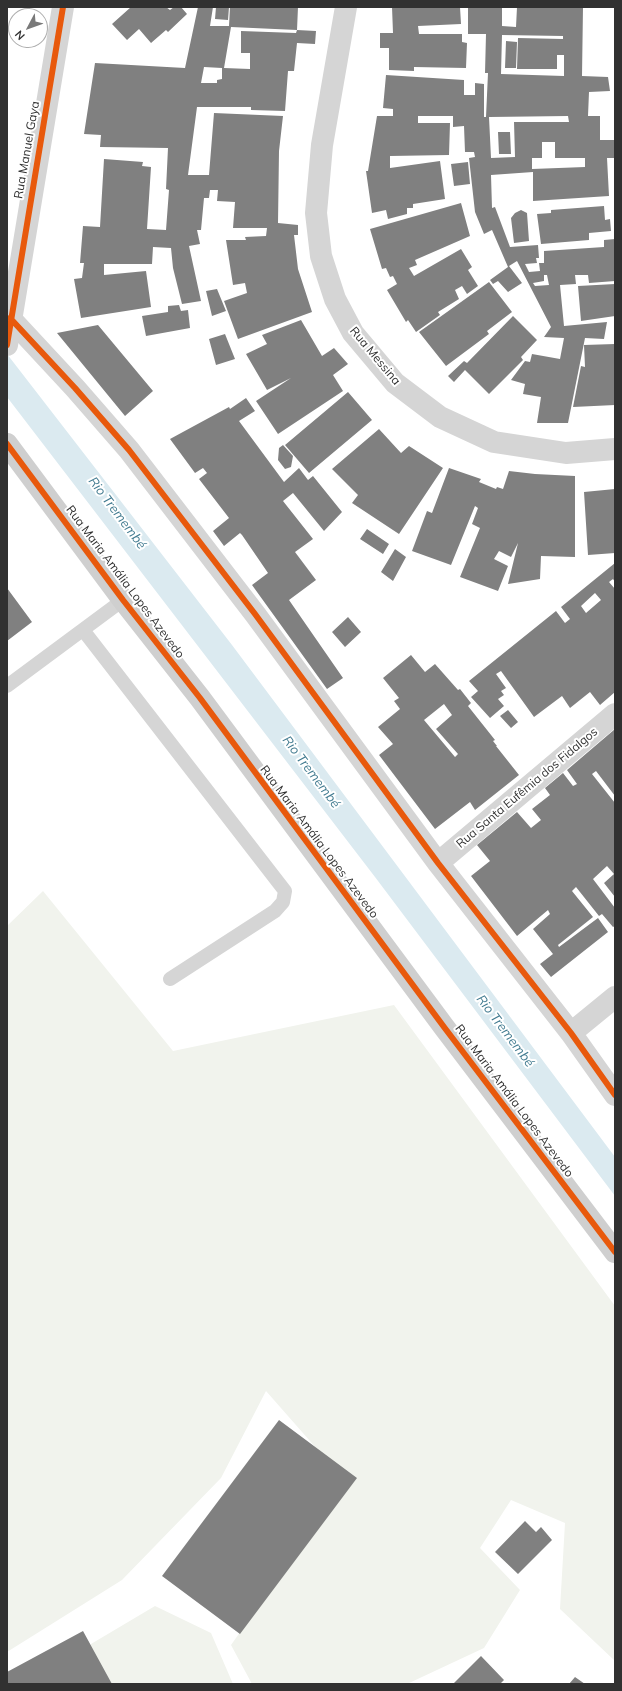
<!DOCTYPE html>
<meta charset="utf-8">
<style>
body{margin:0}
#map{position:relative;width:622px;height:1691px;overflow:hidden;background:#fff;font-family:Mulish,sans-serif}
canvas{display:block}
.frame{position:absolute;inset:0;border:8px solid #313131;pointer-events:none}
.north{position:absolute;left:8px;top:8px;width:40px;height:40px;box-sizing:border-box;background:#fff;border:1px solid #adadad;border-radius:50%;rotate:229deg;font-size:11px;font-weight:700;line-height:16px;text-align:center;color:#313131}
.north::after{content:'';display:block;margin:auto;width:14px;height:18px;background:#797979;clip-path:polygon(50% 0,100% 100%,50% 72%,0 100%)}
</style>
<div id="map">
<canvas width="622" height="1691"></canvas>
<div class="frame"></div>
<div class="north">N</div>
</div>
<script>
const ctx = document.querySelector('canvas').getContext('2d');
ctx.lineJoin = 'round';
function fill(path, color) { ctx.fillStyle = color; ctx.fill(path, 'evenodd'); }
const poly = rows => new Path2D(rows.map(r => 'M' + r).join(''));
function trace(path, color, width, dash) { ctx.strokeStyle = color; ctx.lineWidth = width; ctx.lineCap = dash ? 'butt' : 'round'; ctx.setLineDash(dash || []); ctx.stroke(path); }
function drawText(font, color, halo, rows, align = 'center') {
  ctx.font = font + ' Mulish,sans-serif'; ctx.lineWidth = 4; ctx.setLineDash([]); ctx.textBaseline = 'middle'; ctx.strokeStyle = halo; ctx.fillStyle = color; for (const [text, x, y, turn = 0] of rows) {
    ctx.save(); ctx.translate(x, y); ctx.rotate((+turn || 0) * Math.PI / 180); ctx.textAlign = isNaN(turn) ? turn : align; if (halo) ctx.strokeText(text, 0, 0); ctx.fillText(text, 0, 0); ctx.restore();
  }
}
fill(poly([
 [43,891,173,1051,394,1005,615,1306,615,1661,560,1609,565,1523,511,1500,480,1548,520,1590,484,1648,407,1684,252,1684,231,1645,346,1482,266,1391,221,1478,122,1580,7,1652,7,926],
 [155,1606,211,1633,233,1684,91,1684,91,1644]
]), '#f1f3ed');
fill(poly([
 [7,354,232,645,615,1157,615,1196,375,877,7,397]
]), '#dbeaf0');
fill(poly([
 [131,7,166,7,170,10,174,7,181,7,187,14,168,32,166,30,151,43,139,29,127,40,112,24],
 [198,7,213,7,210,26,229,26,230,7,298,7,297,30,231,27,224,68,250,69,250,53,241,53,241,31,296,33,297,30,316,31,315,44,297,43,294,71,288,71,285,111,251,110,251,107,197,107,188,175,209,175,214,113,283,116,279,151,278,223,298,225,298,235,294,235,298,269,312,312,238,339,224,301,247,293,245,283,233,285,226,240,246,240,245,237,266,236,267,228,233,228,235,202,217,201,218,190,210,190,209,198,204,198,201,230,197,230,200,244,189,246,201,301,182,304,173,268,171,248,153,247,152,264,104,264,104,275,146,271,151,307,81,318,74,279,82,278,84,263,80,263,83,226,100,227,104,159,143,162,142,166,151,167,147,229,166,230,169,190,166,189,168,148,100,147,101,135,84,134,95,63,185,68],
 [204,67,222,68,222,79,217,80,217,83,201,83],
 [216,7,229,7,228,20,215,19],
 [392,7,460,7,461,24,418,26,419,34,462,34,462,42,467,43,466,68,414,67,414,71,389,70,389,48,380,48,380,33,393,33],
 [468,7,502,7,502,26,516,27,517,7,583,7,582,76,608,77,610,91,589,92,588,116,600,116,600,140,615,140,615,158,607,158,609,196,533,201,533,172,491,175,492,208,495,207,510,247,538,245,539,258,536,258,537,263,525,264,529,272,540,271,539,263,544,263,544,251,604,247,604,240,615,239,615,281,589,283,588,275,575,275,576,284,560,285,564,326,607,322,604,339,585,338,568,423,537,423,541,397,523,394,525,384,511,380,525,361,530,362,532,354,560,359,564,338,544,337,551,327,517,261,509,266,522,283,508,292,498,281,493,284,490,280,508,267,492,230,484,234,475,212,469,158,475,157,474,152,465,152,464,126,453,127,453,116,418,116,418,123,450,123,449,155,390,156,390,168,440,161,445,199,413,204,413,208,407,208,407,214,388,219,386,210,372,213,366,171,368,171,377,116,393,116,393,109,383,108,386,75,464,80,464,95,475,95,475,83,484,84,484,117,486,117,488,73,485,73,486,34,468,34],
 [502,35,563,36,563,39,518,38,517,69,557,69,557,55,564,55,564,76,501,74],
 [568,116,569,122,514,122,515,157,491,158,489,117],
 [542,142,555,142,555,158,585,158,585,167,532,169,532,158,542,158],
 [544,275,547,275,549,285,535,286,533,283,544,281],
 [506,41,517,42,516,68,505,68],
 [498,132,510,132,511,154,499,154],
 [468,162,470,184,454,186,451,164],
 [461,203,470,236,415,260,417,265,409,268,414,276,461,249,472,267,468,270,478,286,467,294,462,286,455,290,459,299,438,312,440,315,416,332,408,320,406,322,387,290,397,284,393,276,390,277,386,268,382,269,370,229],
 [604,206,605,220,610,219,611,231,589,233,589,240,541,244,537,214,551,213,551,210],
 [521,210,527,213,529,241,514,243,511,218,515,213],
 [489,282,512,312,487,331,489,334,446,366,419,332],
 [615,284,615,316,581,321,578,286],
 [217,289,226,311,212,316,206,291],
 [179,305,181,311,188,310,190,328,146,336,142,316,168,312,168,306],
 [513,316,537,340,521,357,523,360,489,394,465,370,454,382,448,376,464,361,467,363],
 [301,320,322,356,334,348,348,364,333,375,343,391,278,434,256,401,291,378,267,390,246,354,267,344,262,335],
 [98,325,153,391,125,416,57,333],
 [225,334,235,359,216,365,209,339],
 [615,344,615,405,573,407,581,366,585,367,584,345],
 [348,392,372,420,309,473,285,445],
 [246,398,255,411,239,421,284,482,299,468,308,480,313,476,342,512,324,531,293,493,283,501,313,539,295,552,316,580,289,600,343,678,327,689,252,585,268,573,242,535,240,533,224,546,213,531,229,518,199,479,207,473,203,468,195,473,170,439,229,407,230,409],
 [379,429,401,453,409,446,443,468,399,534,352,503,358,495,332,469],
 [283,445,293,456,291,467,285,469,278,460,279,448],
 [449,468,481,479,479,482,496,489,497,487,503,489,509,471,535,474,575,476,575,557,541,556,540,579,508,584,518,543,511,557,499,551,494,559,508,566,498,591,460,577,480,528,472,524,478,508,475,506,451,565,412,551,427,511,432,513],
 [615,489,615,553,588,555,584,492],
 [367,529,389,544,383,554,360,539],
 [395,549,406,557,393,581,381,572],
 [615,563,615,582,613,579,609,582,615,589,615,692,600,705,590,692,570,708,562,696,534,717,501,671,496,674,506,688,501,691,504,695,498,699,504,706,490,718,471,697,478,691,469,681,556,611,565,623,570,619,561,607],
 [595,593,601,600,586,613,581,606],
 [7,588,32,622,7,641],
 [348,617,361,632,345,647,332,632],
 [411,655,425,672,435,664,458,690,460,689,471,703,468,706,495,740,493,741,497,746,496,746,519,775,475,810,470,802,435,829,379,755,393,744,378,727,400,709,394,701,399,698,383,678],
 [444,704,452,715,436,729,458,754,455,757,424,720],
 [508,710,518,722,511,728,500,716],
 [615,729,615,796,596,771,592,774,615,803,615,897,604,883,614,874,607,866,593,879,615,908,615,926,613,927,602,914,599,916,576,887,572,891,593,917,558,945,559,947,598,918,608,932,551,977,540,964,553,954,533,929,550,914,548,910,517,936,471,876,490,861,477,845,517,812,531,828,541,820,532,809,550,795,545,788,563,773,573,786,577,784,567,770],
 [279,1420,357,1478,240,1634,162,1576],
 [525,1521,536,1532,541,1527,552,1540,518,1574,495,1552],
 [83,1631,112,1684,7,1684,7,1672],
 [481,1656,504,1680,500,1684,453,1684],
 [575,1677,585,1684,569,1684]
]), '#808080');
trace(poly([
 [83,630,285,891,283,902,275,911,170,979],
 [7,686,123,600]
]), '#d5d5d5', 14);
trace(poly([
 [346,7,322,145,316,213,321,256,335,299,353,333,395,383,440,417,494,442,566,453,615,449],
 [10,318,75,388,129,450,255,614,438,863,571,1033,615,1095],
 [438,863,615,714],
 [571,1033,615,997]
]), '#d5d5d5', 22);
trace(poly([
 [7,345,63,7]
]), '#d5d5d5', 22);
trace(poly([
 [7,444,123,600,200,698,444,1027,615,1252]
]), '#cfcfcf', 22);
trace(poly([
 [10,318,75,388,129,450,255,614,438,863,571,1033,615,1095],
 [7,345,63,7],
 [7,444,123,600,200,698,444,1027,615,1252]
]), '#e8590c', 6);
drawText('12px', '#313131', '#fff', [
 ["Rua Manuel Gaya",27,150,-80],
 ["Rua Messina",375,356,50],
 ["Rua Maria Amália Lopes Azevedo",125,582,53],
 ["Rua Santa Eufêmia dos Fidalgos",527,788,-40],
 ["Rua Maria Amália Lopes Azevedo",319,842,53],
 ["Rua Maria Amália Lopes Azevedo",514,1101,53]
]);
drawText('italic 13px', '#427b90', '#fff', [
 ["Rio Tremembé",117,513,53],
 ["Rio Tremembé",311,772,53],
 ["Rio Tremembé",505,1031,53]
]);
</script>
